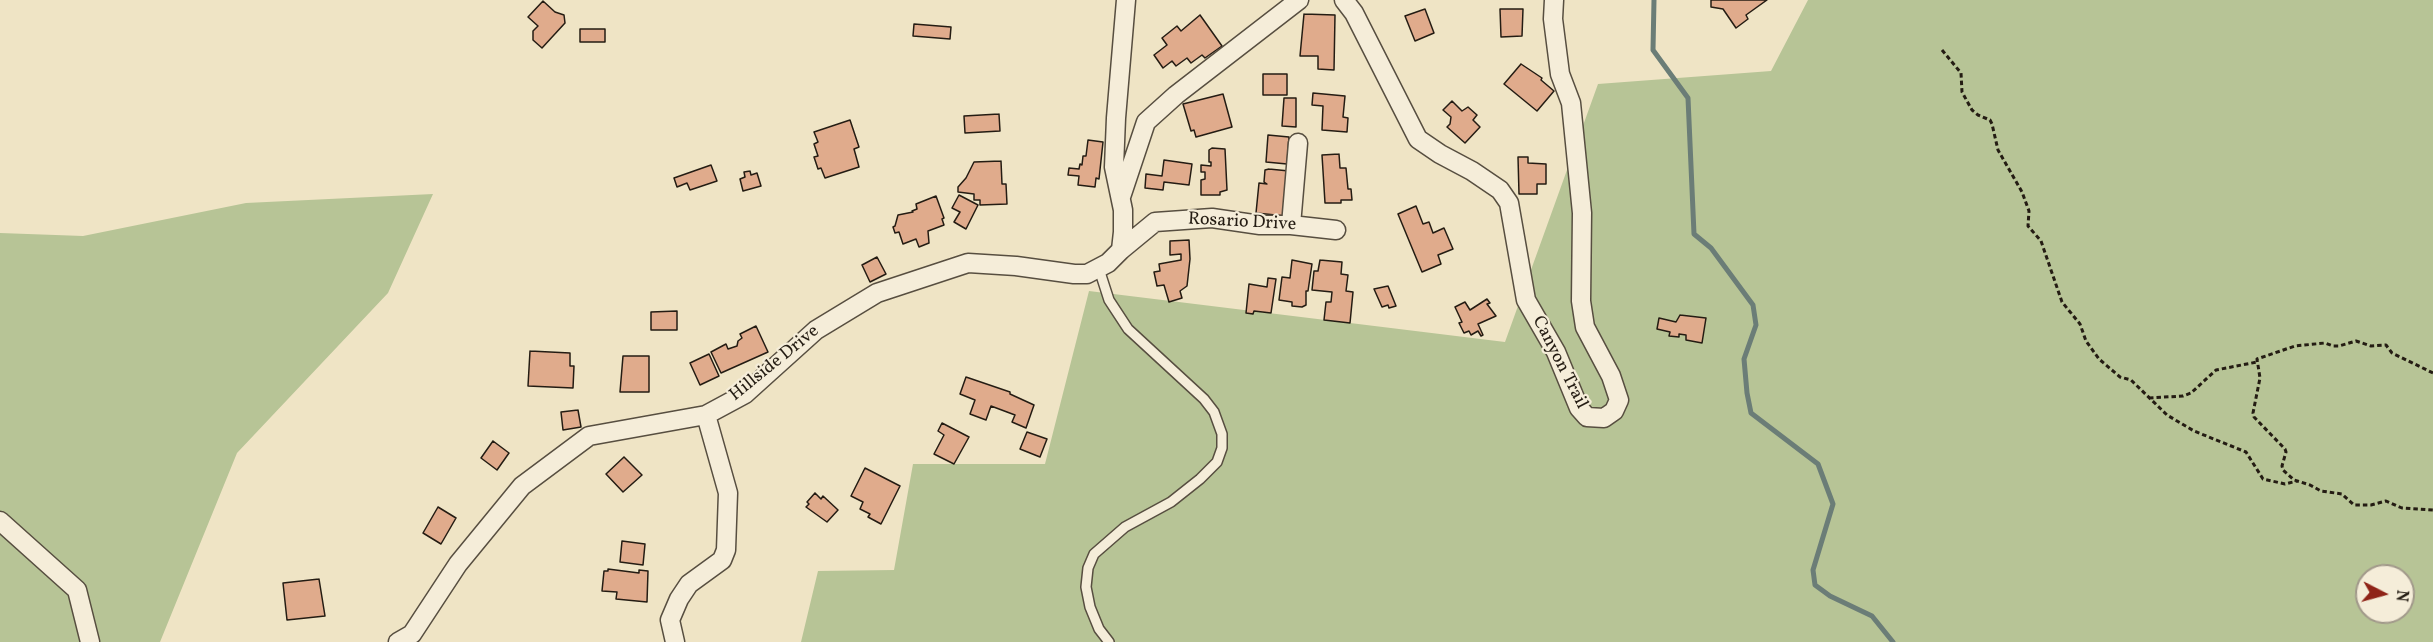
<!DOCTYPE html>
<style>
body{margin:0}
#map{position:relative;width:2433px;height:642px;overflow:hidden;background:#efe4c5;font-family:Vollkorn,serif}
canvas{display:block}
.north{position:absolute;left:2355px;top:564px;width:60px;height:60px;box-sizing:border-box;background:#f5edd9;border:2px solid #a1998a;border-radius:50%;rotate:96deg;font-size:16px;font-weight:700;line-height:24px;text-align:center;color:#241c13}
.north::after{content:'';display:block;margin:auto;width:21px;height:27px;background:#8f2418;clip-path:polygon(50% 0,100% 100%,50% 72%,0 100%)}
</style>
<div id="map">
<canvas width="2433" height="642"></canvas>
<div class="north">N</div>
</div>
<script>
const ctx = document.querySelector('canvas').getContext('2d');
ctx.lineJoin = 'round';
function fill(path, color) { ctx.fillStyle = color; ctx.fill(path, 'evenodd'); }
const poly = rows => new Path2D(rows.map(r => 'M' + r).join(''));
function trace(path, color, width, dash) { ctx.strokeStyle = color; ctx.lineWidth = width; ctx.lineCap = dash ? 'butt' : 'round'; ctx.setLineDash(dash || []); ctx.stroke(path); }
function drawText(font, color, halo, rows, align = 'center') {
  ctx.font = font + ' Vollkorn,serif'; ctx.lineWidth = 4.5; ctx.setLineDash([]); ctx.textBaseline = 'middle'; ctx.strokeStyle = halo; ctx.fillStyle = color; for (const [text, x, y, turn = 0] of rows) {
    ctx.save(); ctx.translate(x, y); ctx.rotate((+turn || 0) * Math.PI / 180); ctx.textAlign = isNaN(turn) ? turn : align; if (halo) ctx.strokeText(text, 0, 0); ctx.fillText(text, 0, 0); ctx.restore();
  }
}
fill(poly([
 [1808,0,2433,0,2433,642,801,642,818,571,894,570,913,464,1045,464,1089,291,1505,342,1598,84,1771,71],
 [2367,576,2403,576,2403,612,2367,612],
 [433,194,388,293,237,453,160,642,0,642,0,233,83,236,246,203]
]), '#b7c496');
trace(poly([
 [1654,0,1653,50,1688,98,1694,234,1711,248,1753,305,1756,325,1744,359,1747,393,1751,413,1818,464,1833,504,1813,570,1815,585,1830,596,1872,616,1893,642]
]), '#6b7d77', 5);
const building = poly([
 [1711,0,1767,0,1746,15,1748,19,1736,28,1723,9,1711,7,1711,0],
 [543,1,555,12,564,15,565,23,542,48,533,40,533,31,538,26,528,17,543,1],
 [1425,9,1434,33,1415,41,1405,16,1425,9],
 [1500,9,1523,9,1522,36,1501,37,1500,9],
 [1304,14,1335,15,1334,70,1318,69,1318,56,1300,56,1304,14],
 [1200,15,1222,46,1205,58,1202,55,1191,63,1187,58,1176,66,1172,61,1163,68,1154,55,1167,45,1162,38,1177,26,1181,31,1200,15],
 [914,24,951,27,950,39,913,36,914,24],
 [580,29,605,29,605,42,580,42,580,29],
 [1521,64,1542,78,1541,80,1554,91,1537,111,1504,84,1521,64],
 [1263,74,1287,74,1287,95,1263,95,1263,74],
 [1313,93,1345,96,1343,117,1348,118,1347,132,1322,130,1323,106,1312,105,1313,93],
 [1223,94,1232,127,1196,137,1194,130,1191,131,1183,104,1223,94],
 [1284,98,1296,98,1296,127,1282,126,1284,98],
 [1452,101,1462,111,1468,107,1477,115,1473,120,1480,127,1465,143,1447,127,1450,124,1451,117,1443,110,1452,101],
 [999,114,1000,131,965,133,964,116,999,114],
 [850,120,859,147,854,149,859,167,825,178,821,168,818,169,814,157,818,156,814,144,818,142,814,132,850,120],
 [1268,135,1289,137,1287,164,1266,162,1268,135],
 [1088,140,1103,142,1099,179,1096,178,1095,187,1078,185,1079,176,1068,175,1069,168,1079,169,1080,164,1082,165,1083,156,1086,156,1088,140],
 [1212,148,1225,149,1227,190,1220,192,1220,195,1201,195,1201,180,1205,179,1205,172,1201,172,1201,165,1211,166,1211,162,1209,162,1209,150,1212,148],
 [1339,154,1340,168,1346,168,1348,189,1351,189,1352,200,1341,200,1341,203,1325,203,1322,155,1339,154],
 [1518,157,1528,157,1528,163,1546,164,1546,184,1537,184,1537,194,1519,194,1518,157],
 [1164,160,1192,164,1189,185,1164,182,1163,190,1145,188,1146,174,1162,176,1164,160],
 [1001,161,1002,184,1006,184,1007,204,980,205,980,200,974,200,974,194,958,192,958,187,966,178,974,162,1001,161],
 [711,165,717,181,690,190,687,183,677,187,674,178,711,165],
 [1269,169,1289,171,1285,216,1256,213,1259,183,1267,184,1264,182,1265,170,1269,169],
 [750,171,751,175,757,173,761,186,743,191,740,179,745,177,744,172,750,171],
 [959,195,978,205,966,229,954,222,960,212,952,208,959,195],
 [936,196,944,218,942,219,944,225,928,231,929,243,919,247,916,239,903,244,899,232,895,233,893,227,895,226,898,215,913,212,912,211,917,209,916,204,936,196],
 [1416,206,1423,224,1429,222,1433,233,1444,228,1453,249,1438,255,1441,264,1422,272,1398,214,1416,206],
 [1189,240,1190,259,1187,286,1180,291,1182,298,1169,302,1164,285,1157,286,1154,272,1160,271,1159,264,1181,260,1181,254,1170,255,1170,241,1189,240],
 [877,257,886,274,870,282,862,265,877,257],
 [1292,260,1312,264,1308,291,1306,291,1306,305,1302,307,1292,306,1292,302,1279,300,1282,277,1290,278,1292,260],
 [1320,260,1342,262,1341,274,1348,275,1346,291,1353,292,1350,323,1324,320,1326,302,1331,302,1332,292,1312,290,1314,271,1318,271,1320,260],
 [1268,278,1276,279,1271,313,1254,311,1253,314,1246,313,1249,284,1267,287,1268,278],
 [1388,286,1396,306,1389,308,1388,305,1382,307,1374,289,1388,286],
 [1487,299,1490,303,1487,304,1496,316,1478,324,1483,335,1481,336,1478,331,1471,335,1469,331,1464,333,1459,323,1462,322,1455,307,1465,302,1470,310,1487,299],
 [677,311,677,330,651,330,651,312,677,311],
 [1680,315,1706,318,1702,343,1686,340,1686,335,1679,334,1679,337,1669,336,1670,332,1657,329,1659,318,1676,322,1680,315],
 [756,326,768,352,721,373,711,352,726,344,728,349,737,346,738,341,742,338,740,334,756,326],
 [530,351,570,353,570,366,574,366,573,388,528,386,530,351],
 [709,354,719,376,700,385,690,363,709,354],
 [623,356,649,356,649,392,620,392,623,356],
 [966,377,1010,392,1010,394,1034,405,1026,428,1012,422,1015,415,991,406,986,420,970,414,975,400,960,394,966,377],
 [578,410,581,427,563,430,561,412,578,410],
 [942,423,969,437,954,464,934,454,944,435,938,431,942,423],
 [1027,432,1047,439,1040,457,1020,449,1027,432],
 [493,441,509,453,497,470,481,458,493,441],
 [624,457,642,475,623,492,606,474,624,457],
 [865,468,900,486,881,524,868,517,870,514,860,509,863,502,851,496,865,468],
 [815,493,821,499,823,496,838,510,827,522,806,507,809,504,807,502,815,493],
 [438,507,456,518,441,544,423,533,438,507],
 [622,541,645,544,643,565,620,562,622,541],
 [608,569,639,573,639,570,648,571,647,602,616,599,617,592,602,591,604,571,608,571,608,569],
 [319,579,325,616,287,620,283,583,319,579]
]);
fill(building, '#e0ab8c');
trace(building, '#241c13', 1.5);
const lane = poly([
 [1099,269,1109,300,1128,329,1204,399,1214,412,1222,434,1222,448,1217,462,1200,479,1171,502,1125,527,1094,554,1088,568,1086,587,1090,607,1099,629,1109,642]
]);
const street = poly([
 [1344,0,1354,13,1418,139,1440,154,1472,171,1500,190,1509,203,1526,300,1556,352,1579,408,1587,417,1604,418,1614,411,1619,400,1611,376,1585,327,1581,301,1582,213,1571,103,1560,74,1553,19,1554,0],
 [1121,197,1146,122,1176,95,1299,0],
 [1291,225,1298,143],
 [1121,250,1155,222,1212,218,1260,225,1291,225,1336,230],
 [0,521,77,590,90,642],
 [398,642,412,634,458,564,522,486,589,436,706,415,745,394,816,330,877,293,968,263,1016,266,1074,274,1087,274,1108,263,1121,250,1123,232,1123,210,1114,167,1116,118,1126,0],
 [675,642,670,620,679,599,689,584,722,560,726,550,728,493,706,415]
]);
trace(lane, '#574e40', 12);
trace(street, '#574e40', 21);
trace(poly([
 [1942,50,1961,73,1962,92,1972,110,1978,115,1990,120,1992,124,1998,150,2022,192,2029,211,2028,226,2041,241,2062,302,2080,324,2086,341,2099,359,2120,377,2131,380,2167,415,2194,431,2246,452,2263,479,2285,484,2297,481],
 [2433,373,2392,353,2386,345,2371,346,2356,341,2339,346,2333,346,2325,343,2295,346,2257,359,2260,378,2253,413,2254,417,2285,449,2286,452,2282,466,2283,470,2294,480,2310,485,2321,491,2342,494,2354,505,2371,505,2386,501,2402,508,2433,510],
 [2149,398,2183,396,2191,393,2216,370,2257,362]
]), '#241c13', 3, [4.5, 3]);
trace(lane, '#f5edd9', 9);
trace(street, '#f5edd9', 18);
drawText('18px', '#241c13', '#f5edd9', [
 ["Rosario Drive",1242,223,3],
 ["Canyon Trail",1559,363,63],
 ["Hillside Drive",775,364,-39]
]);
</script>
